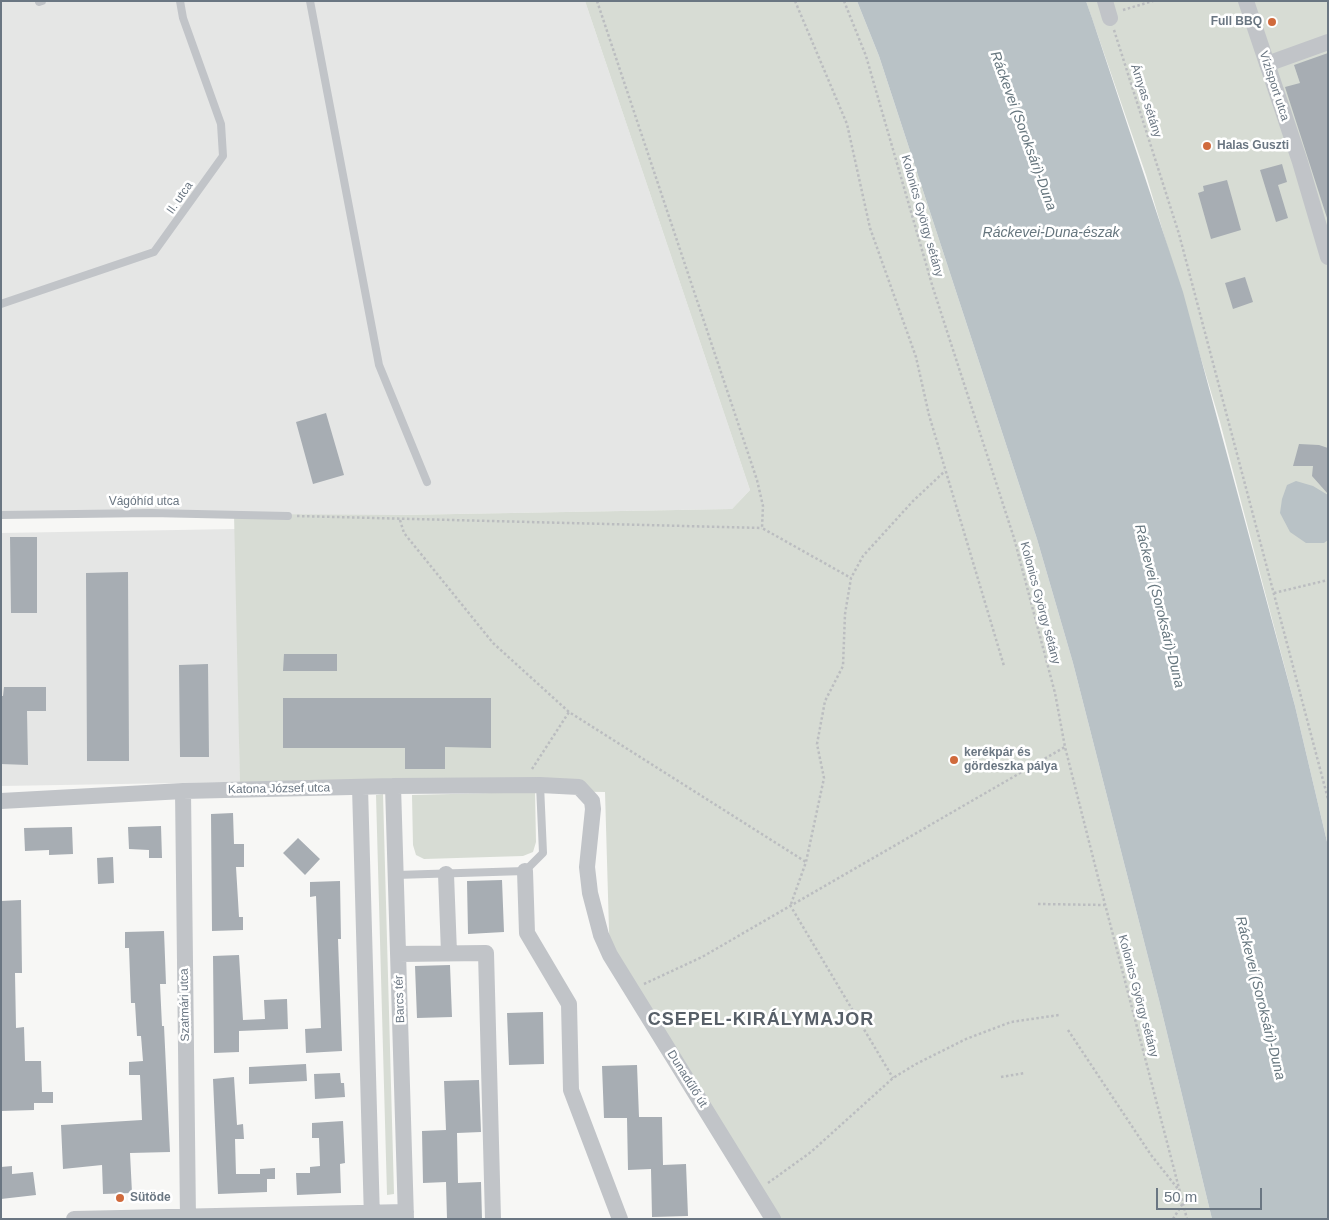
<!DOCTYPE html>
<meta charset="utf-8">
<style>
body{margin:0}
#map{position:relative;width:1329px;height:1220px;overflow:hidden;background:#f7f7f5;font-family:Helvetica,sans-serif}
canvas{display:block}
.frame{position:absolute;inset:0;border:2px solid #6a7682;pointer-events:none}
.scale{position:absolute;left:1156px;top:1188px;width:106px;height:22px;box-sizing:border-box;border:2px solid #6a7682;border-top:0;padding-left:6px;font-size:15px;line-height:18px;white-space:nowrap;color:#6a7682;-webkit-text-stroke:4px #fff;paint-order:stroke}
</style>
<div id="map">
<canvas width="1329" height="1220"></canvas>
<div class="frame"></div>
<div class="scale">50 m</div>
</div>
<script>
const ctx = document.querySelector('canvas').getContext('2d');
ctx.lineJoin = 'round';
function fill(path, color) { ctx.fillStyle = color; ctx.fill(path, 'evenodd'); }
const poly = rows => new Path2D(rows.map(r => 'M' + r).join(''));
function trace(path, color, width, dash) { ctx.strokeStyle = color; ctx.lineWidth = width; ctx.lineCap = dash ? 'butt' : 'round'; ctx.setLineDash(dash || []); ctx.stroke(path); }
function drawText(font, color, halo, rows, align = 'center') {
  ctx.font = font + ' Helvetica,sans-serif'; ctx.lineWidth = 5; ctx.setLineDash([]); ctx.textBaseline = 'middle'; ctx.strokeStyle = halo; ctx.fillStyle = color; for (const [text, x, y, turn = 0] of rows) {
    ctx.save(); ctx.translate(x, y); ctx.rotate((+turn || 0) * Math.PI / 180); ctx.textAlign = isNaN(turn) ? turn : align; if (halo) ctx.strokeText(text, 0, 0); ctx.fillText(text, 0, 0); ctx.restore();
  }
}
fill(poly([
 [1,1,585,1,750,490,732,509,401,515,1,515],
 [236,529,240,782,1,786,1,533]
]), '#e5e6e5');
fill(poly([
 [585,1,857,1,879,56,1037,539,1073,663,1159,1000,1212,1219,767,1219,610,965,605,792,535,791,536,842,533,852,523,856,424,859,416,855,413,845,412,795,530,792,240,787,234,514,401,515,732,509,750,490],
 [1086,1,1328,1,1328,846,1295,706,1220,422,1146,175],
 [383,794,394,1194,387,1195,376,795]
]), '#d7dcd4');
fill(poly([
 [857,1,1086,1,1092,18,1183,292,1295,706,1328,846,1328,1219,1212,1219,1159,1000,1073,663,1037,539,879,56],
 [1296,481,1313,486,1328,495,1328,540,1324,543,1306,543,1290,532,1280,513,1282,499,1287,485]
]), '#b9c2c6');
fill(poly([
 [1328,53,1328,221,1285,87,1300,83,1294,65],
 [1282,164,1287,182,1278,185,1288,218,1276,222,1260,170],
 [1227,180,1241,230,1211,239,1198,193,1204,191,1203,186],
 [1245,277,1253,302,1233,309,1225,283],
 [326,413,344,475,313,484,296,422],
 [1299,444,1319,445,1328,448,1328,494,1312,476,1313,466,1293,466],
 [10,537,37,537,37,613,11,613],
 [128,572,129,761,87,761,86,573],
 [284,654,337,654,337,671,283,671],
 [208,664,209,757,180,757,179,665],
 [4,687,46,687,46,711,27,711,28,765,1,764,1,696,3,696],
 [283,698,491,698,491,748,445,747,445,769,405,769,405,748,283,748],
 [233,813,234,844,244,844,244,867,236,867,239,917,243,917,243,930,212,931,211,814],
 [161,826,162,858,149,858,149,850,129,849,128,827],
 [72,827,73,854,49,855,49,850,25,851,24,828],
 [298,838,320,859,305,875,283,853],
 [113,857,114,883,98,884,97,858],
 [502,880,504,932,468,934,467,881],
 [340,881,341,939,338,939,342,1051,306,1053,305,1029,321,1028,316,896,310,897,310,882],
 [21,900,22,973,15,973,16,1028,24,1027,25,1061,41,1061,42,1092,53,1092,53,1103,34,1103,34,1110,1,1111,1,901],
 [164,931,166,984,160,984,162,1026,164,1026,170,1152,130,1153,132,1193,103,1194,102,1165,63,1169,61,1125,142,1120,140,1075,129,1075,129,1062,143,1061,141,1036,137,1036,135,1003,131,1003,129,948,125,948,125,932],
 [239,955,243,1020,265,1019,264,1000,287,999,288,1029,239,1031,239,1052,214,1053,213,956],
 [450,965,452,1017,417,1018,415,966],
 [543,1012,544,1064,509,1065,507,1013],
 [306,1064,307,1081,249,1084,249,1067],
 [637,1065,639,1117,662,1117,663,1165,686,1164,688,1216,652,1217,651,1169,628,1170,627,1118,604,1118,602,1066],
 [340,1073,341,1083,344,1083,345,1097,315,1099,314,1074],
 [234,1077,237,1125,243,1124,244,1139,235,1139,236,1174,260,1174,260,1169,275,1168,275,1179,267,1179,267,1192,218,1194,213,1079],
 [479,1080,481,1132,457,1133,458,1183,481,1182,482,1219,447,1219,446,1182,423,1183,422,1131,446,1130,444,1081],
 [343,1121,345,1163,340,1164,341,1193,297,1195,296,1173,310,1173,310,1167,320,1166,319,1138,312,1138,312,1123],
 [12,1166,12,1174,33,1172,36,1195,1,1199,1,1167]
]), '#a7adb3');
trace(poly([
 [597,1,757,480,763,506,762,528,851,578],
 [795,1,847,124,870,228,916,357,929,415,1004,666],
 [844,1,866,56,933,288,1014,538,1055,693,1065,747,1100,885,1187,1219],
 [1123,10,1153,1],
 [1114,30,1179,234,1328,799],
 [297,516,762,528],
 [400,520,404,533,493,643,569,712,806,862],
 [1274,593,1328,580],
 [532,769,569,712],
 [791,904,806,862,824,778,817,744,825,701,843,666,845,614,851,578,863,556,913,501,945,471],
 [1038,904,1105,905],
 [790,905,893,1078],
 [644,984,702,957,1065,747],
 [1068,1030,1151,1155,1178,1189],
 [1001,1077,1025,1073],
 [768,1183,811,1152,893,1078,916,1064,966,1039,1011,1022,1059,1015],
 [1173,1219,1183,1203]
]), '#bbbdc0', 2.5, [2.5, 2.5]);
trace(poly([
 [310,1,379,365,427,482],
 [39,2,42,1],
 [1,304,154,252,223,156,221,124,183,18,180,1],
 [1,515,151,513,288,516],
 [396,875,525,871,543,853,540,785]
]), '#c1c4c8', 8);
trace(poly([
 [1105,1,1110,18],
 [1246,1,1300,162,1328,257],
 [1267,64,1328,42],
 [393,786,406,1219],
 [360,787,372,1219],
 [183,791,188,1219],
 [1,801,183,791,393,786,540,785,579,787,592,801,593,809,587,867,590,893,601,935,610,955,773,1219],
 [525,871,527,933,569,1004,571,1090,620,1219],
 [446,874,449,953],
 [398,954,486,953,493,1219],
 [74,1219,406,1212]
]), '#c1c4c8', 16);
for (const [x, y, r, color] of [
 [1272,22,5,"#d06a3c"],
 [1207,146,5,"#d06a3c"],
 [954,760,5,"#d06a3c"],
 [120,1198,5,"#d06a3c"]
]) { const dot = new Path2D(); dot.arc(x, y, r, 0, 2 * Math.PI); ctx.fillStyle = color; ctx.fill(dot); trace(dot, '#fff', 2); }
drawText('bold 12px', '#6a7682', '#fff', [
 ["Full BBQ",1262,22,"right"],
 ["Halas Guszti",1217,146],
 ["kerékpár és",964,753],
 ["gördeszka pálya",964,767],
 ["Sütöde",130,1198]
], 'left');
drawText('12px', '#6a7682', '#fff', [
 ["Vízisport utca",1274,86,72],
 ["Árnyas sétány",1146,101,72],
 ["II. utca",180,198,-55],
 ["Kolonics György sétány",922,216,74],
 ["Vágóhíd utca",144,502],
 ["Kolonics György sétány",1040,603,75],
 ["Katona József utca",279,789,-1],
 ["Kolonics György sétány",1138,996,75],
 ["Barcs tér",400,999,-92],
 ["Szatmári utca",185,1005,-91],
 ["Dunadűlő út",687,1079,58]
]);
drawText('italic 14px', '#66767e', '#fff', [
 ["Ráckevei (Soroksári)-Duna",1023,131,70],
 ["Ráckevei-Duna-észak",1051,233],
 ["Ráckevei (Soroksári)-Duna",1159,606,76],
 ["Ráckevei (Soroksári)-Duna",1260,998,76]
]);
ctx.letterSpacing = '1px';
drawText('bold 18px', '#575f68', '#fff', [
 ["CSEPEL-KIRÁLYMAJOR",761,1020]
]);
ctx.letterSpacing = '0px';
</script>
